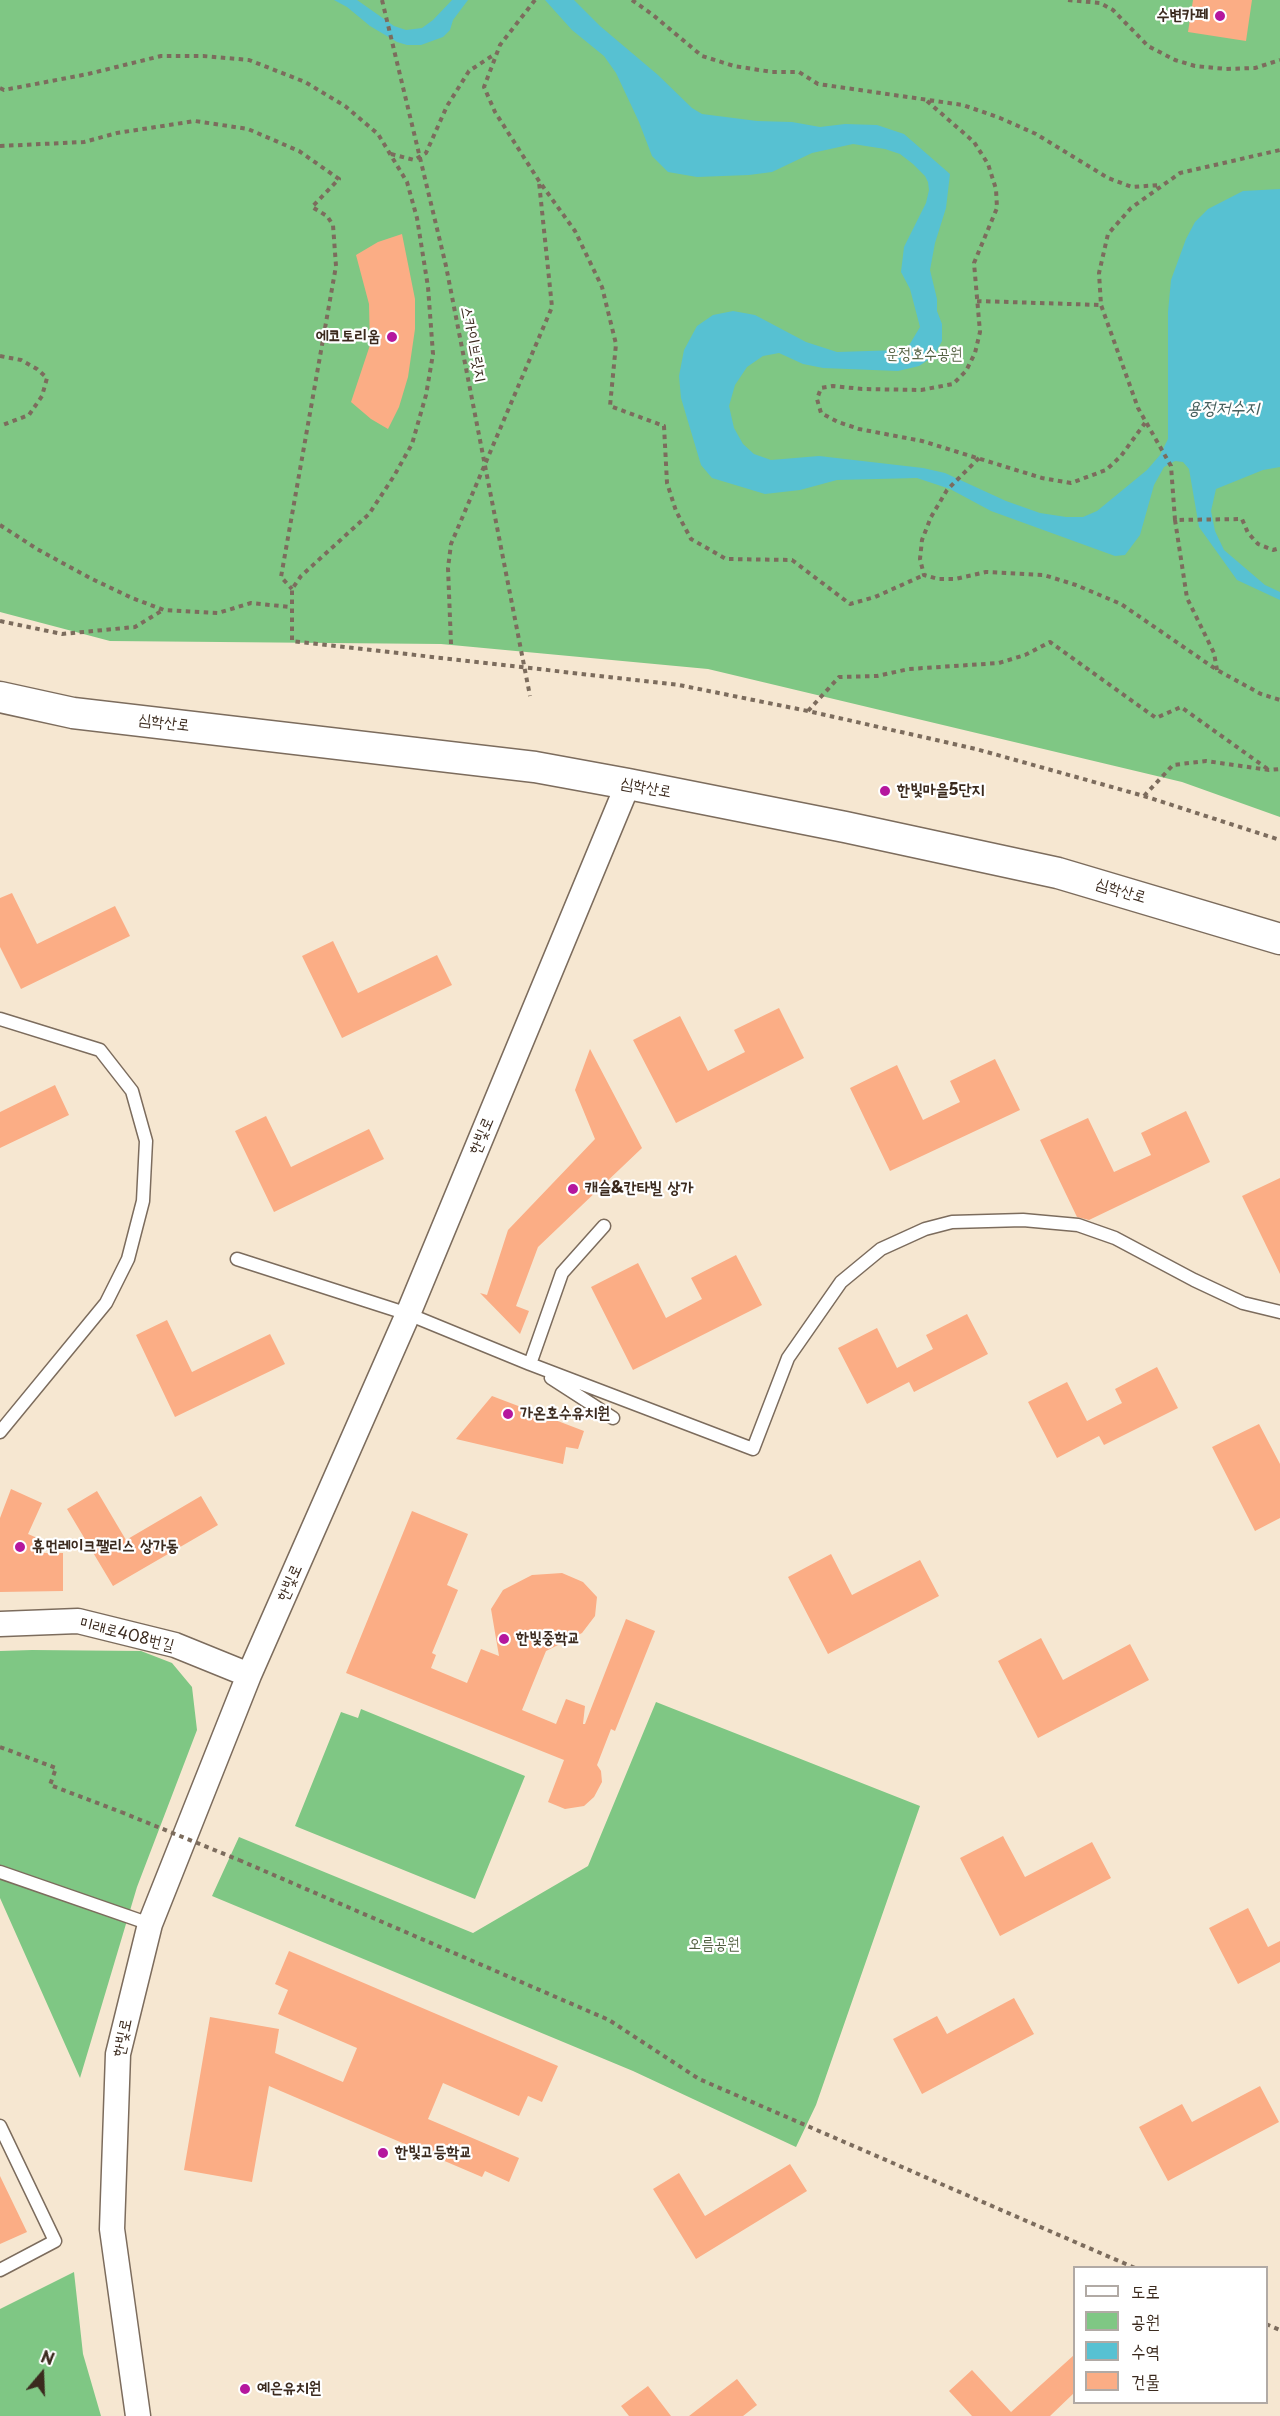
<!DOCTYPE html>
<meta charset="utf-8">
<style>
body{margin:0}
#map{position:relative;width:1280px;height:2416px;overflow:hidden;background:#f6e7d1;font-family:"Playpen Sans","Poor Story",sans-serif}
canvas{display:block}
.legend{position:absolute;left:1073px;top:2266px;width:195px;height:138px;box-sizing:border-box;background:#fff;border:2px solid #b1aaa5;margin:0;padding:8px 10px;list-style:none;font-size:18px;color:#3b2a1e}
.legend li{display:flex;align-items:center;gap:12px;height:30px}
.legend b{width:30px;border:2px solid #b1aaa5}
.north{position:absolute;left:12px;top:2344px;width:60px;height:60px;-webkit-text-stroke:4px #fff;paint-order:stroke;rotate:19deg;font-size:16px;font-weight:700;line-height:24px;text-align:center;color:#3b2a1e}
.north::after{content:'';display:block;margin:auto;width:21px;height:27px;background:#3b2a1e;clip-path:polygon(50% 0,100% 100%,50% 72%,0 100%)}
</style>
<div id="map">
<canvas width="1280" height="2416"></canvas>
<ul class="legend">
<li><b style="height:8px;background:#fff"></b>도로</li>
<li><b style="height:16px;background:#7fc784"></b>공원</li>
<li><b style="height:16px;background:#57c1d2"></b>수역</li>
<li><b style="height:16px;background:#fbad85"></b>건물</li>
</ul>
<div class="north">N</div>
</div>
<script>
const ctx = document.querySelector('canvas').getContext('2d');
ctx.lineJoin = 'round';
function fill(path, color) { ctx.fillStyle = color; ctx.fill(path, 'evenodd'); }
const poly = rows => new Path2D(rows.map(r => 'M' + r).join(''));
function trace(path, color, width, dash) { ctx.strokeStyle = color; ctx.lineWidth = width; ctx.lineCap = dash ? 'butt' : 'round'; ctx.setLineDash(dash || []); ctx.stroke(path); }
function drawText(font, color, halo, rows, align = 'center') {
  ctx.font = font + ' "Playpen Sans","Poor Story",sans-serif'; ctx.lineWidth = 4.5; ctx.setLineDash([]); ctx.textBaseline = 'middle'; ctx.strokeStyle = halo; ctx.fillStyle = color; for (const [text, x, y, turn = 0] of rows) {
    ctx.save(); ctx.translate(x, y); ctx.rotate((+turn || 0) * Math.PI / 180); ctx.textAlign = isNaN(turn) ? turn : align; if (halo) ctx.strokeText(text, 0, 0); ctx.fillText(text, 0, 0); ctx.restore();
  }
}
fill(poly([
 [0,0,1280,0,1280,817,1182,782,708,669,441,644,110,641,0,612],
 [32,1650,141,1651,172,1663,192,1687,197,1730,137,1887,80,2078,0,1898,0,1651],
 [656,1702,920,1806,816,2105,796,2147,633,2071,212,1896,239,1837,473,1933,588,1866],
 [361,1709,525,1776,475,1899,295,1826,341,1712,358,1718],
 [74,2272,83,2354,101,2416,0,2416,0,2309]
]), '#7fc784');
fill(poly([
 [334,0,357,0,394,26,406,30,422,28,433,20,452,0,468,0,453,20,450,30,443,37,421,45,407,45,397,42,370,26,347,7],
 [545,0,574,0,600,26,658,75,692,108,702,114,757,121,792,122,820,127,845,124,877,125,904,134,950,174,946,208,935,243,930,270,937,299,937,311,942,324,942,341,934,356,919,366,898,371,823,368,803,364,779,353,763,356,747,367,735,385,729,406,734,428,743,444,754,454,771,460,819,456,923,468,945,473,1006,501,1040,513,1066,517,1083,517,1097,511,1147,470,1160,455,1168,439,1168,312,1171,280,1186,239,1195,222,1208,209,1243,191,1280,189,1280,467,1263,470,1216,489,1211,511,1215,531,1224,550,1265,585,1280,592,1280,600,1237,580,1199,527,1189,469,1183,462,1175,461,1164,467,1154,485,1140,535,1125,555,1115,556,991,511,950,489,917,478,837,480,800,490,765,494,712,478,701,465,681,398,679,376,684,350,697,326,713,315,733,311,755,315,806,342,837,352,900,350,908,347,920,327,910,289,901,272,904,247,926,203,929,190,928,182,925,176,913,164,900,154,885,149,853,144,812,153,772,172,749,175,697,177,668,172,652,156,639,122,616,73,604,56,572,30]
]), '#57c1d2');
fill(poly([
 [1193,0,1252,0,1246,41,1188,32],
 [402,234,415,299,415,329,408,377,399,407,388,429,371,419,351,402,370,345,369,304,356,255,378,242],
 [12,893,37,944,115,906,130,936,21,989,0,947,0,898],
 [333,941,358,993,437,955,452,985,342,1038,302,956],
 [779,1008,804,1058,676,1123,633,1040,680,1016,708,1071,745,1052,734,1030],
 [590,1049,642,1148,538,1247,516,1306,529,1311,520,1334,480,1293,487,1295,508,1230,595,1139,575,1090],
 [995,1059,1020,1110,890,1171,850,1088,897,1065,923,1120,960,1102,950,1081],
 [55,1085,69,1115,0,1148,0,1112],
 [1186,1111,1210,1162,1089,1220,1077,1217,1040,1140,1088,1118,1114,1172,1151,1155,1141,1133],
 [266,1116,291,1167,369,1129,384,1159,274,1212,235,1131],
 [1280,1178,1280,1274,1242,1196],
 [736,1255,762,1305,633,1370,591,1287,638,1263,666,1318,702,1299,691,1278],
 [967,1314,988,1354,914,1392,909,1382,867,1404,838,1348,877,1328,897,1368,933,1349,926,1335],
 [167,1320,192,1372,270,1334,285,1364,175,1417,136,1335],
 [1157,1367,1178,1408,1104,1445,1099,1436,1057,1458,1028,1402,1067,1382,1087,1421,1122,1403,1115,1389],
 [492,1396,584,1431,578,1449,566,1447,563,1464,456,1439],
 [1259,1424,1280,1464,1280,1518,1255,1531,1212,1447],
 [11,1489,42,1503,28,1534,42,1540,38,1553,63,1553,63,1591,0,1592,0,1518],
 [97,1491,126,1540,201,1496,218,1525,113,1586,67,1509],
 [412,1511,468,1534,447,1585,458,1590,432,1653,436,1655,431,1668,467,1683,481,1649,499,1656,491,1609,503,1590,532,1575,562,1573,583,1582,597,1597,595,1616,582,1633,546,1651,522,1710,556,1724,566,1699,585,1706,583,1724,585,1724,626,1619,655,1631,615,1731,611,1729,597,1765,601,1771,602,1782,594,1797,584,1806,565,1809,548,1802,564,1760,346,1673],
 [831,1554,852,1595,920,1560,939,1596,828,1654,788,1577],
 [1041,1638,1063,1680,1130,1644,1149,1680,1038,1738,998,1661],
 [1003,1836,1025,1877,1092,1842,1111,1878,1000,1936,960,1858],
 [1248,1908,1268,1947,1280,1941,1280,1962,1238,1984,1209,1928],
 [289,1951,558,2066,542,2102,528,2096,519,2116,443,2083,428,2119,519,2158,509,2182,485,2171,482,2177,269,2086,252,2182,184,2170,210,2017,279,2029,275,2053,343,2082,357,2048,278,2014,288,1990,275,1984],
 [1014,1998,1034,2034,922,2094,893,2039,937,2016,947,2034],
 [1260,2086,1279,2122,1168,2181,1139,2127,1182,2104,1192,2122],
 [790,2164,807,2191,696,2259,653,2189,679,2173,705,2216],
 [0,2176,27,2232,0,2244],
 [1074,2355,1074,2393,1050,2416,972,2416,949,2391,972,2370,1011,2412],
 [737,2379,757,2405,743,2416,689,2416],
 [648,2386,671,2416,629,2416,621,2406]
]), '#fbad85');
const service = poly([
 [0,1019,100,1050,132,1091,146,1141,143,1201,128,1259,106,1303,0,1432],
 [237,1259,408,1314,530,1364,562,1273,604,1226],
 [530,1364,753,1449,788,1358,841,1282,881,1249,925,1229,952,1222,1023,1220,1078,1225,1115,1238,1194,1280,1243,1303,1280,1312],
 [551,1378,613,1418],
 [0,1872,150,1924],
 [0,2126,55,2241,0,2270]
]);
const minor = poly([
 [0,1624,78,1621,175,1645,249,1675],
 [138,2416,112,2229,118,2054,150,1924,249,1675,408,1314,628,784]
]);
const tertiary = poly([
 [0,697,73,713,535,767,628,784,845,827,1058,873,1280,939]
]);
trace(service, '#7c6c5d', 15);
trace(minor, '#7c6c5d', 27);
trace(tertiary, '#7c6c5d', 33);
trace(poly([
 [535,0,500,45,484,87,495,112,539,181,575,231,602,287,616,344,610,406,664,426,667,483,676,511,691,539,726,559,792,560,850,604,875,597,924,575],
 [632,0,653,15,702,56,734,66,772,72,799,72,818,84,963,105,1000,118,1036,134,1108,178,1132,187,1159,185],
 [1068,0,1100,3,1113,10,1148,46,1175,60,1195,66,1226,69,1255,68,1280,60],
 [0,88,4,90,88,74,161,56,203,56,249,60,305,82,345,106,378,134,407,182,417,218,428,287,433,354,426,395,412,444,394,476,369,514,301,576,292,589,292,641,679,685,808,711,976,749,1144,796,1280,840],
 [927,101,974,142,988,164,996,189,997,208,974,263,980,332,975,353,966,371,953,384,921,390,862,389,833,386,821,388,817,399,821,413,838,422,859,429,922,441,1042,478,1071,483,1106,470,1121,456,1145,423],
 [0,146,84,142,117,133,195,121,248,129,299,151,339,179,312,207,327,216,333,225,336,266,281,577,292,589],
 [391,154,414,160,426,153,447,106,469,71,495,54],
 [977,301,1101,305],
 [0,356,21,360,37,369,47,378,42,396,29,415,0,426],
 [979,458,947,490,931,517,922,540,920,559,924,575,938,579,955,579,986,572,1044,575,1076,585,1121,604,1217,670,1261,694,1280,700],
 [1175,520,1171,466,1138,408,1101,305,1099,273,1108,234,1131,208,1180,173,1280,150],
 [0,525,37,549,90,578,132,598,164,610,218,613,251,603,290,607],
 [0,621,62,634,135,627,163,610],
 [451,644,448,568,451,544,552,307,539,182],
 [1217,670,1214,653,1187,598,1175,520,1242,519,1248,533,1258,544,1273,550,1280,548],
 [808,711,839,677,877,676,909,669,999,663,1025,655,1050,642,1156,718,1181,707,1269,770],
 [1144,796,1173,765,1206,761,1269,770,1280,769],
 [0,1747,56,1768,50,1785,121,1812],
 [239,1860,609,2020,699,2079,1135,2268],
 [1266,2324,1280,2330]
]), '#7c6c5d', 4, [4.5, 4.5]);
trace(service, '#fff', 12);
trace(minor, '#fff', 24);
trace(tertiary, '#fff', 30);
trace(poly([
 [382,0,446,266,530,696],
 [121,1812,239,1860]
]), '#7c6c5d', 4, [4.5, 4.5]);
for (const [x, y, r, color] of [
 [1220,16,6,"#b5179e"],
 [392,337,6,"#b5179e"],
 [885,791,6,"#b5179e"],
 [573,1189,6,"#b5179e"],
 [508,1414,6,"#b5179e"],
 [20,1547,6,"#b5179e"],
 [504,1639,6,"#b5179e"],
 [383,2153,6,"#b5179e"],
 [245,2389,6,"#b5179e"]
]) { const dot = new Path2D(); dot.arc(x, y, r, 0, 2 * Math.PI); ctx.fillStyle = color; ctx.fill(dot); trace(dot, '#fff', 2); }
drawText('bold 16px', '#3b2a1e', '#fff', [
 ["수변카페",1208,16,"right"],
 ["에코토리움",380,337,"right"],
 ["한빛마을5단지",897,791],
 ["캐슬&칸타빌 상가",585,1189],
 ["가온호수유치원",520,1414],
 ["휴먼레이크팰리스 상가동",32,1547],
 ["한빛중학교",516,1639],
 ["한빛고등학교",395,2153],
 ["예은유치원",257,2389]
], 'left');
drawText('16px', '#3b2a1e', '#fff', [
 ["스카이브릿지",473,344,79],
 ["심학산로",164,723,7],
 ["심학산로",646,788,11],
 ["심학산로",1121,891,17],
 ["한빛로",482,1136,-67],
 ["한빛로",290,1583,-66],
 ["미래로408번길",127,1635,14],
 ["한빛로",123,2038,-78]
]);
drawText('16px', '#536142', '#fff', [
 ["운정호수공원",924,355],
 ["오름공원",714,1945]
]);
drawText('italic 18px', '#455f5d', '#fff', [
 ["용정저수지",1223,409]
]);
</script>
